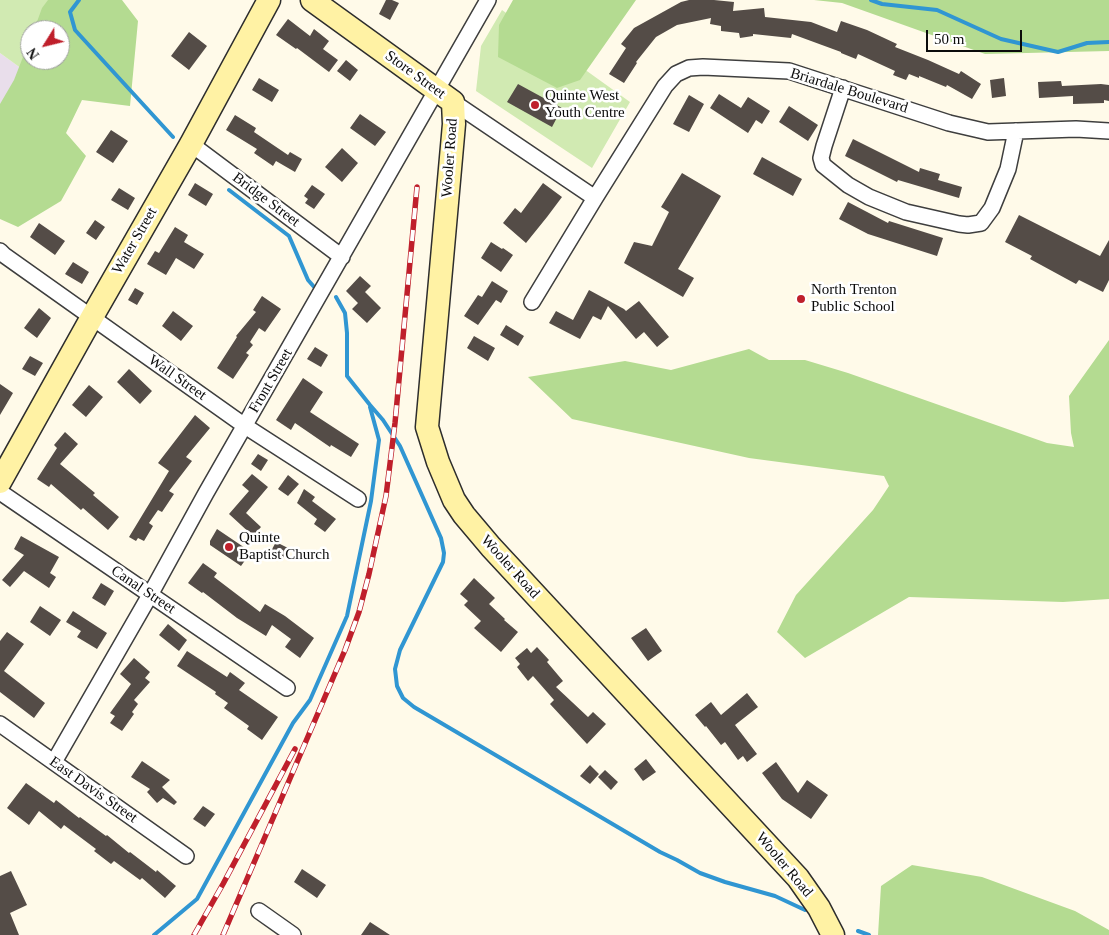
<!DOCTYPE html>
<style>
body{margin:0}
#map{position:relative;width:1109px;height:935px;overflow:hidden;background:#fffae9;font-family:"Times New Roman",serif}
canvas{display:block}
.north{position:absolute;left:20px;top:20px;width:50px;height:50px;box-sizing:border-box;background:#fff;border:1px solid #9d9d9d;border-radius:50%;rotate:234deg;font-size:14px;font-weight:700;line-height:20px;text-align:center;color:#0b0b0b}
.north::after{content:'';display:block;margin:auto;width:18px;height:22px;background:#bf1f2b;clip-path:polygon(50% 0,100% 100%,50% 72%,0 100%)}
.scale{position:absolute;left:926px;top:30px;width:96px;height:22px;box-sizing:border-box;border:2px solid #0b0b0b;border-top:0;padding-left:6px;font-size:15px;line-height:18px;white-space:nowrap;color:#0b0b0b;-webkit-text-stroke:4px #fff;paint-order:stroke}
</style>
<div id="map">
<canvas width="1109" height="935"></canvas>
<div class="north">N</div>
<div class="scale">50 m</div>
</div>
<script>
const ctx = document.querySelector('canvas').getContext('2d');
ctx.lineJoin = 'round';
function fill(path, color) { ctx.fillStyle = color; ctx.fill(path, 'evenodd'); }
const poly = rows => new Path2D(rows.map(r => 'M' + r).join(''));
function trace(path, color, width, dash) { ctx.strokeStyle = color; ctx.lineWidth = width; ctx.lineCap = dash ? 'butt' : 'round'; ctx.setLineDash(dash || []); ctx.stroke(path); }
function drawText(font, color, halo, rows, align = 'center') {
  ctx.font = font + ' "Times New Roman",serif'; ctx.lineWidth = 5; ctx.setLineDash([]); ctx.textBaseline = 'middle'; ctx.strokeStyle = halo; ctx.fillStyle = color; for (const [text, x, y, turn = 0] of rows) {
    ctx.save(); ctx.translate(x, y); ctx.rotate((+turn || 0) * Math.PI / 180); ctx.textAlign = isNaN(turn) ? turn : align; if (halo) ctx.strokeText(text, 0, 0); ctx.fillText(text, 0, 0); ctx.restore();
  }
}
fill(poly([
 [0,53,29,74,0,116]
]), '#e9deeb');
fill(poly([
 [0,0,62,0,50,30,30,30,29,74,0,53],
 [502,10,630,102,592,168,476,91,481,46]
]), '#d1eab2');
fill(poly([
 [48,0,122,0,138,21,130,106,82,100,66,133,86,156,61,201,18,227,0,219,0,104,14,80,30,39,30,60,60,60,60,30,34,30,42,8],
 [513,0,636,0,580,80,557,88,498,57,499,25],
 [814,0,1109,0,1109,51,985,54,842,3],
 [1109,340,1109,599,1063,602,909,597,805,658,777,632,796,595,873,510,889,486,884,476,749,458,572,419,528,377,625,361,671,370,749,349,769,360,805,360,848,373,1047,443,1074,447,1071,433,1069,396],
 [912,865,982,877,1075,911,1109,930,1109,935,878,935,881,886]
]), '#b4db91');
trace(poly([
 [79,0,70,12,75,30,173,137],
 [871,0,882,4,937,10,1001,39,1058,52,1087,43,1109,42],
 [229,190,289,236,308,280,315,288],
 [336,297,345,313,347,333,347,376,370,405,383,420,400,446,441,538,444,553,443,562,400,650,395,669,397,686,403,698,414,707,660,852,677,860,700,873,725,882,775,896,805,910],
 [858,931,869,935],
 [154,935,197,899,293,723,310,700,347,616,371,501,379,440,370,407]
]), '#3096d2', 4);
fill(poly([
 [386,0,392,0,399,3,390,20,379,14],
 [689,0,714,0,734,2,733,11,764,8,765,17,811,22,837,32,841,21,867,30,897,44,895,47,928,60,959,74,961,71,981,84,972,99,947,85,946,87,919,76,919,78,909,74,906,80,893,75,895,71,858,54,856,59,841,53,841,52,792,34,791,38,753,34,753,36,740,38,739,33,721,31,721,26,710,24,711,18,677,25,656,37,636,62,637,63,624,83,609,74,626,48,621,44,634,28,681,2],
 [288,19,310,36,314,29,329,41,323,49,338,60,329,72,297,48,296,49,276,35],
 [189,32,207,46,189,70,171,56],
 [346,60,358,70,350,81,337,71],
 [259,78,279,90,272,102,252,90],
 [1004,78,1006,96,992,98,990,80],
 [1061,81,1062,86,1101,84,1109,85,1109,101,1104,100,1104,103,1073,104,1073,96,1039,98,1038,82],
 [518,84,562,108,552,127,507,102],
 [719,94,741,108,748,97,770,111,762,124,756,120,748,133,710,108],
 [689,95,704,104,689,132,673,124],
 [789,106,818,125,808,141,779,122],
 [360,114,386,132,375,146,350,128],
 [235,115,256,128,254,132,288,155,290,152,302,159,295,172,276,161,273,166,254,153,257,149,226,130],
 [111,130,128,141,113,163,96,152],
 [853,139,919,172,920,168,940,174,938,180,962,187,959,198,898,180,897,182,845,156],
 [342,148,358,163,342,182,325,167],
 [762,157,802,179,793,196,753,174],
 [682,173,721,196,678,269,694,278,683,297,624,263,634,242,652,246,669,212,661,207],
 [195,183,213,194,206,206,188,195],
 [543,183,562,197,547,217,526,243,503,223,515,208,521,213],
 [312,185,325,194,314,209,305,203,308,199,304,196],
 [119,188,135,198,128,210,111,200],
 [848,202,888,223,889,221,943,238,937,256,868,234,839,219],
 [1019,215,1100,256,1109,240,1109,280,1103,292,1079,280,1076,284,1030,259,1032,256,1005,242],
 [95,220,105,227,96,240,86,233],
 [39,223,65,241,55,255,30,237],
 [175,227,188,235,184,242,204,254,194,269,176,258,166,275,147,264,155,251,159,253],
 [491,242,502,249,503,248,513,255,501,272,481,258],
 [73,262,89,272,82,284,65,274],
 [360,276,371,286,365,292,381,308,367,323,352,309,358,303,346,291],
 [492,281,508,291,501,303,496,300,478,325,464,316,478,295,482,297],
 [135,288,144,293,137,305,128,300],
 [589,290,624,309,626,311,639,301,669,337,657,347,644,332,636,339,608,306,601,320,593,316,580,339,549,323,556,311,573,320],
 [262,296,281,309,265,332,259,328,250,342,253,345,246,353,249,355,233,379,217,368,237,337,236,336,256,312,253,310],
 [39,308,51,318,37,338,24,328],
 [173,311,193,326,181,341,162,326],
 [506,325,524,336,518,346,500,335],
 [474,336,495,348,488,361,467,348],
 [315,347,328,355,321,367,307,359],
 [30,356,43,363,35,376,22,369],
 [129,369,152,391,140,404,117,382],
 [303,378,323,392,310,412,359,444,351,457,331,445,330,447,295,423,291,430,276,420],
 [0,384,13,393,0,415],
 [89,385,103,397,86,417,72,405],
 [195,415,210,428,186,457,192,461,169,491,174,494,162,512,158,510,149,523,153,526,144,541,138,538,136,541,129,537,169,471,158,463],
 [65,432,78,444,60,464,95,493,93,495,119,517,108,530,83,508,81,510,51,484,49,487,37,479,57,448,54,445],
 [258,454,268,460,261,471,251,464],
 [252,474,268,487,246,513,261,527,253,536,229,514,249,491,242,485],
 [288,475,299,484,288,496,278,489],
 [304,489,315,497,312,501,336,519,325,532,314,524,317,519,297,503],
 [217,529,251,552,241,566,210,545,210,541],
 [21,536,59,557,50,573,56,577,49,588,24,571,10,587,2,580,24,555,14,549],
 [276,542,288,548,282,560,271,551],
 [203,563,217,573,214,577,260,612,265,604,285,616,314,638,300,658,285,647,291,639,272,625,266,636,237,618,203,592,202,593,188,583],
 [474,578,495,598,489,604,505,619,504,620,518,632,501,652,474,628,481,621,464,605,468,601,460,594],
 [101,583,114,591,105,606,92,598],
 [40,606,61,620,50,636,30,622],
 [73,611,107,633,97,649,77,637,81,631,66,622],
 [168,624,187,640,179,651,159,635],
 [646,628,662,651,648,661,631,638],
 [7,632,24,644,4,671,45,703,34,718,0,692,0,641],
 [537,647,549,660,547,662,563,681,556,687,588,717,593,712,606,724,587,744,550,704,554,700,533,676,528,681,517,667,520,664,515,658,527,648,531,653],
 [187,651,227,677,230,672,245,683,239,690,278,717,262,740,247,729,249,726,224,708,228,703,215,694,216,692,177,666],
 [134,658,150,672,145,678,150,682,134,700,138,704,132,712,134,714,122,731,110,723,115,716,110,713,131,684,120,674],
 [747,693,758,707,735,725,757,754,747,762,743,756,738,760,725,742,721,745,706,726,705,727,695,715,711,702,721,715],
 [646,759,656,772,643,781,634,769],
 [142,761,170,780,162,787,177,802,174,805,163,798,157,803,147,792,150,789,131,777],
 [776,762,798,793,807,780,828,795,811,819,782,799,762,773],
 [590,765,599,774,590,784,580,776],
 [605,770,618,782,611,790,598,777],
 [26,783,54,803,56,800,79,818,80,817,106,836,107,835,129,853,130,852,156,872,157,870,176,886,165,898,142,878,140,880,114,861,111,864,94,851,96,849,64,825,61,829,39,811,29,825,7,808],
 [203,806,215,814,205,827,193,819],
 [302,869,326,885,317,898,294,882],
 [11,871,27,905,10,913,19,935,0,935,0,876],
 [370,922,390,935,361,935]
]), '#544c47');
const street = poly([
 [843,88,824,146,821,158,823,165,848,185,869,197,906,212,959,224,968,225,981,223,992,208,1008,169,1016,131],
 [453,102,595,198],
 [191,144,342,257],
 [0,251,4,255,245,426,358,499],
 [532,302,595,198,665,86,676,74,689,68,703,67,789,71,949,123,988,132,1076,129,1109,131],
 [0,492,287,688],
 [0,724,186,856],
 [54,762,150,595,206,493,488,0],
 [259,911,293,935]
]);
const secondary = poly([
 [312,0,453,102,454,124,427,427,438,462,454,500,464,515,491,547,798,878,819,908,833,935],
 [0,482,92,317,191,144,269,0]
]);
trace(street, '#3e3e3e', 18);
trace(secondary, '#2d2d2d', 25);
trace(street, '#fff', 15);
trace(secondary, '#fff2a4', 22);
const rail = poly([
 [194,935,223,884,295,749],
 [223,935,345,650,359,612,369,574,386,496,395,423,417,187]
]);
trace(rail, '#bf1f2b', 5.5);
trace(rail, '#fff', 4, [11]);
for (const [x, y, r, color] of [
 [535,105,5,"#bf1f2b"],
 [801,299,5,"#bf1f2b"],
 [229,547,5,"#bf1f2b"]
]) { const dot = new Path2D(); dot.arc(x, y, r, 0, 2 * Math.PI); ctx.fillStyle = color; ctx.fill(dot); trace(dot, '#fff', 2); }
drawText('15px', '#0b0b0b', '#fff', [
 ["Store Street",415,75,36],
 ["Briardale Boulevard",849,91,17],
 ["Wooler Road",450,158,-86],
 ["Bridge Street",266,200,37],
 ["Water Street",135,241,-60],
 ["Wall Street",177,378,35],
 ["Front Street",271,381,-60],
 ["Wooler Road",510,567,48],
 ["Canal Street",143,590,34],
 ["East Davis Street",93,790,35],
 ["Wooler Road",784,865,50]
]);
drawText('15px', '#0b0b0b', '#fff', [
 ["Quinte West",545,96],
 ["Youth Centre",545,113],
 ["North Trenton",811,290],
 ["Public School",811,307],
 ["Quinte",239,538],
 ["Baptist Church",239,555]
], 'left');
</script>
